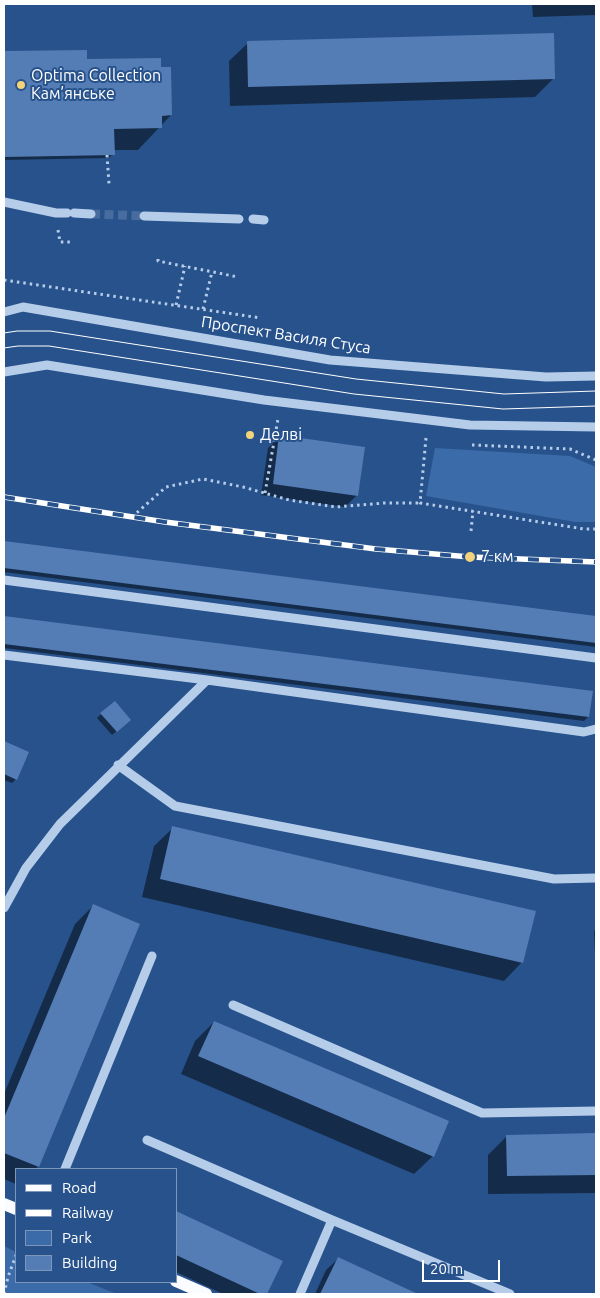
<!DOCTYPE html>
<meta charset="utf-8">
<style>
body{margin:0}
#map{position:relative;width:600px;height:1298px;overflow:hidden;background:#27528c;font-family:Ubuntu,sans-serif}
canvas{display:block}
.frame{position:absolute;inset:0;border:5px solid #fff;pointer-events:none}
.legend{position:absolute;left:15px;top:1168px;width:162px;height:115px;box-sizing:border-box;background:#27528c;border:1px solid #7d97ba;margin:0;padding:6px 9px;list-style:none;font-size:15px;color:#fff}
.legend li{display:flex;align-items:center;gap:10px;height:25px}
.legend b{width:25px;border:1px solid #7d97ba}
.scale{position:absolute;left:422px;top:1260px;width:78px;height:22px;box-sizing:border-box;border:2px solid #fff;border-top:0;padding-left:6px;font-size:15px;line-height:18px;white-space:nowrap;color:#fff;-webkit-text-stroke:4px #27528c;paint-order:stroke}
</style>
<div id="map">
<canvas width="600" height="1298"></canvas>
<div class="frame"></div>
<ul class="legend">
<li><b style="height:6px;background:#fafcff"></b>Road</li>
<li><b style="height:6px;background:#fff"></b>Railway</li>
<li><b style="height:14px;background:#3c6ba9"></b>Park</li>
<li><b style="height:14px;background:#547db5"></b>Building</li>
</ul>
<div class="scale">20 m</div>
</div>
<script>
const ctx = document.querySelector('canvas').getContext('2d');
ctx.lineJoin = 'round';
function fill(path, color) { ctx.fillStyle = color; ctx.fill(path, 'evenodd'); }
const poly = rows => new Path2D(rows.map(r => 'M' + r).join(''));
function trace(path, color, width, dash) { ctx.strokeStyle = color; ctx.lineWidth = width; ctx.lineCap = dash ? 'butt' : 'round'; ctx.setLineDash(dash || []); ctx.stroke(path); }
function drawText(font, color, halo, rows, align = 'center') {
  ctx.font = font + ' Ubuntu,sans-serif'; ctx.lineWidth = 4; ctx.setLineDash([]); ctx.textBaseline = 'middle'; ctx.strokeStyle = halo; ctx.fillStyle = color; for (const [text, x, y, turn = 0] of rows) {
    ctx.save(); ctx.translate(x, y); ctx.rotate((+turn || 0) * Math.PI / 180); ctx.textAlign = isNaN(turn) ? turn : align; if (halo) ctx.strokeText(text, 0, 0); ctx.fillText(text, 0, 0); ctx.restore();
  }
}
fill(poly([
 [435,448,570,456,596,467,596,522,575,522,426,496],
 [4,1246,16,1252,16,1282,87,1282,117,1294,4,1294]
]), '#3c6ba9');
fill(poly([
 [532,4,596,4,596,15,533,17],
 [248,43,553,79,535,97,230,106,229,61],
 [86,51,86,61,171,115,138,150,113,150,113,154,109,158,4,160,4,52],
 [280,436,357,495,345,507,261,495,268,448],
 [4,542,596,617,596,647,4,572],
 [4,618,591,692,588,717,584,721,4,648],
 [101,714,126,723,112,735,97,718],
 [4,742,28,752,16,779,12,783,4,780],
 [173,828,522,962,504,981,142,897,154,846],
 [94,905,139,924,38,1167,35,1169,16,1169,16,1184,4,1179,4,1094,75,924],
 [596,929,596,980,594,931],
 [214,1022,433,1156,414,1174,181,1074,195,1041],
 [596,1135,596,1193,488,1194,488,1155,507,1136],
 [176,1212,281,1261,265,1294,223,1294,176,1272],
 [338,1259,414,1294,315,1294,326,1270]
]), '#0007');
fill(poly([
 [554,33,555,79,248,87,247,41],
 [87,50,87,59,161,58,161,67,171,67,172,115,162,116,162,128,114,129,115,155,4,157,4,51],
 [279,435,365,447,358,496,273,484],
 [4,541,596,616,596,643,4,568],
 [4,616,593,691,589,717,4,644],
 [115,701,131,720,117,732,100,713],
 [4,741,29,752,17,780,4,774],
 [172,826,536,911,523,963,160,879],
 [93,904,140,924,39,1167,4,1153,4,1118],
 [214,1021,449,1121,434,1157,198,1056],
 [596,1133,596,1175,507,1176,506,1135],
 [176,1211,283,1261,267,1294,260,1294,176,1255],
 [338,1257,418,1294,320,1294]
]), '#547db5');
trace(poly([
 [91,214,144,216]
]), '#476c9d', 9, [9, 4.5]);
trace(poly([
 [107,155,109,184],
 [58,230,60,242,72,242],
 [158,259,158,261,238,277],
 [4,280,261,318],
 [176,305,185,266],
 [203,309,212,272],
 [426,438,420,503,584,529,596,529],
 [472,445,570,449,596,460],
 [265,493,278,419],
 [132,517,166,487,203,479,243,487,289,500,336,507,384,503,420,503],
 [471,531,473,511],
 [4,1294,8,1277,16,1255]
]), '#b6cdea', 3, [2.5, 4]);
trace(poly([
 [4,202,56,213,67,213],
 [74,213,91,214],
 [144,216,239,219],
 [253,219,264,220],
 [4,312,23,307,330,360,546,377,596,376],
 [4,372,47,365,264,400,470,425,596,427],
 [4,580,596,658],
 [4,655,207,680,584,732,596,729],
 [118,765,175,806,554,879,596,878],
 [4,908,26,868,60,824,207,680],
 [233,1005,482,1113,596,1111],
 [147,1140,332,1220,510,1294],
 [65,1169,152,956],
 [300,1294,332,1220]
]), '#b6cdea', 9);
trace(poly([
 [4,1204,16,1209],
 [176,1281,206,1294]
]), '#fafcff', 12);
trace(poly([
 [4,333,17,331,50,331,356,379,504,394,596,391],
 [4,348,18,346,49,346,354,394,503,409,596,406]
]), '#fff', 1);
const rail = poly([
 [4,497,165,522,376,549,470,557,596,562]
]);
trace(rail, '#fff', 5.5);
trace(rail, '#27528c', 4, [11]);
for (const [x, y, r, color] of [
 [21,85,5,"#f3d27c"],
 [250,435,5,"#f3d27c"],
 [470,557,6,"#f3d27c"]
]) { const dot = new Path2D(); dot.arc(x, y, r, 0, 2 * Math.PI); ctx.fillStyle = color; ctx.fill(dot); trace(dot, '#27528c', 2); }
drawText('16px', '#fff', '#27528c', [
 ["Optima Collection",31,76],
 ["Кам’янське",31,94],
 ["Делві",260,435],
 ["7 км",481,557]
], 'left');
drawText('16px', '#fff', '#27528c', [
 ["Проспект Василя Стуса",286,335,9]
]);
</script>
